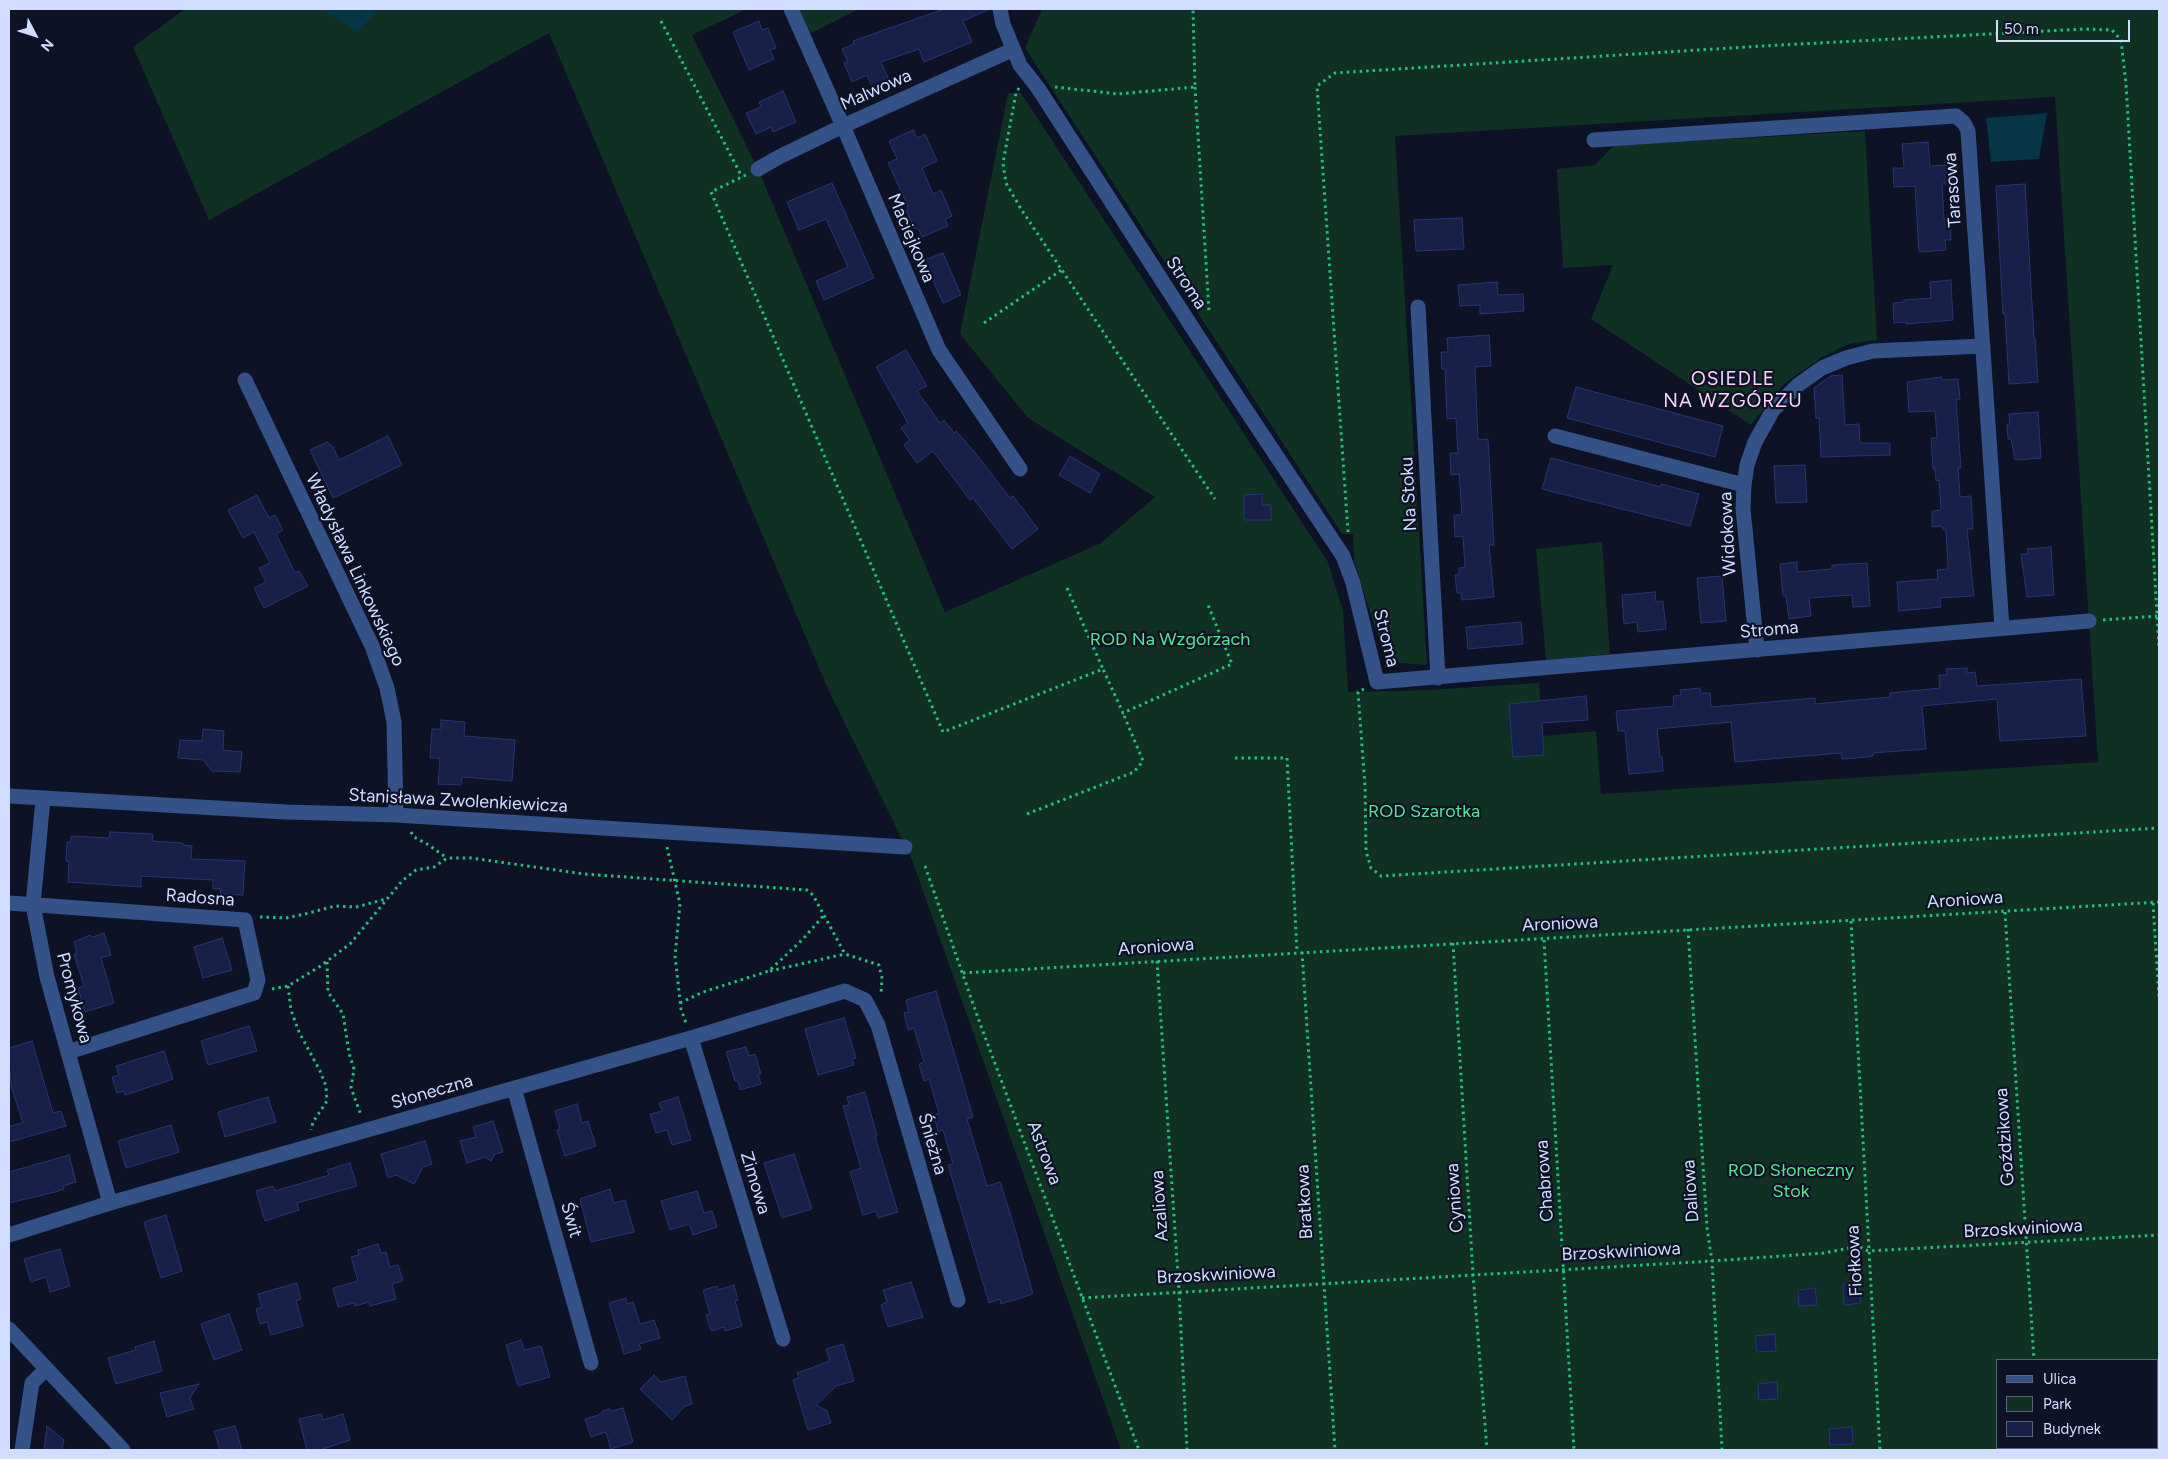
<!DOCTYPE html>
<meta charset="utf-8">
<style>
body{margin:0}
#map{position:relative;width:2168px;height:1459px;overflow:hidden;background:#0d1225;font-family:Figtree,sans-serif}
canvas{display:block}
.frame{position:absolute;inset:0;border:10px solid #d1ddff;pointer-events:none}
.legend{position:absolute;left:1996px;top:1359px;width:162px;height:90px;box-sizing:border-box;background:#0d1225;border:1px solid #5b637c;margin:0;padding:6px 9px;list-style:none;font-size:15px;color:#d1ddff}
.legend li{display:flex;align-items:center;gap:10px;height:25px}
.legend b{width:25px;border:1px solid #5b637c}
.north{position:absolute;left:10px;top:10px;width:50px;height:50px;-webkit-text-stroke:4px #0d1225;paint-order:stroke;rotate:130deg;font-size:14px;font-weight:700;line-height:20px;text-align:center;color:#d1ddff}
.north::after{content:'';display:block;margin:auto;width:18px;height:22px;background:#d1ddff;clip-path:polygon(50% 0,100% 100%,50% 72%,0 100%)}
.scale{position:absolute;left:1996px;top:20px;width:134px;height:22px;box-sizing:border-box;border:2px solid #d1ddff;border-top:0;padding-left:6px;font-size:15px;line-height:18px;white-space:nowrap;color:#d1ddff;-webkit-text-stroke:4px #0d1225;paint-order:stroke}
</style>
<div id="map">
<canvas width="2168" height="1459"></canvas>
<div class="frame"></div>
<ul class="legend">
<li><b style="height:6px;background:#345188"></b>Ulica</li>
<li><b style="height:14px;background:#0f3022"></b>Park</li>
<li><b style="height:14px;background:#172048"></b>Budynek</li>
</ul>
<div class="north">N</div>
<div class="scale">50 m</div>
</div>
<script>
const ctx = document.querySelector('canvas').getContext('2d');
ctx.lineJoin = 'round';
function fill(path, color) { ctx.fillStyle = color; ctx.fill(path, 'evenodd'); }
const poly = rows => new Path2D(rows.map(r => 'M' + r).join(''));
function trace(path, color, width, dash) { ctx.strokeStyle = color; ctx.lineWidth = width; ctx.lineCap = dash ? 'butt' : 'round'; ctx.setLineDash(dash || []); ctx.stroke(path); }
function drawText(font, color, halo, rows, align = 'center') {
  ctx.font = font + ' Figtree,sans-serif'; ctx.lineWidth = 4.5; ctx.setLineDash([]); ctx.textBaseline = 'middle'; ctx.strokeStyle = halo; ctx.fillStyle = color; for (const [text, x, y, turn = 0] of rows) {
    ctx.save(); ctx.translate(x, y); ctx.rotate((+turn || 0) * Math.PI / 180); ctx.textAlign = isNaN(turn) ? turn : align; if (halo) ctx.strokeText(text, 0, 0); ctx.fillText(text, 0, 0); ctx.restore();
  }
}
fill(poly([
 [185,9,747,9,692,35,758,169,945,612,1101,543,1155,497,1028,418,960,334,1008,93,1021,93,1328,562,1343,611,1348,692,1429,690,1539,683,1543,736,1596,731,1601,794,2098,762,2055,97,1395,136,1427,665,1386,662,1354,561,1353,534,1342,534,1025,48,1042,9,2159,9,2159,1450,1121,1450,912,860,827,687,549,33,209,220,133,47],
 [1997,1360,2157,1360,2157,1448,1997,1448],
 [798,9,859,9,809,34],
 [1865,131,1877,340,1849,344,1822,357,1784,384,1751,425,1591,319,1613,265,1563,268,1557,169,1595,165,1613,146],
 [1602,542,1610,654,1546,660,1536,549]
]), '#0f3022');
fill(poly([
 [313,9,379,9,357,32,325,11],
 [2047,113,2039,159,1991,162,1986,118]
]), '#063545');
const building = poly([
 [944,9,990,9,963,21,972,42,924,62,919,49,881,62,889,80,872,87,867,75,852,82,844,63,848,62,842,49,854,44,853,41,944,9],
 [759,21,762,30,768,28,776,48,770,50,774,59,749,70,733,32,759,21],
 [783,91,796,122,773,132,771,127,756,134,746,113,761,107,759,102,783,91],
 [913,130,917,138,925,134,937,161,922,168,933,194,941,190,952,216,945,219,948,226,922,237,920,232,917,228,915,229,906,210,908,209,907,204,888,163,897,159,889,141,913,130],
 [1928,142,1930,166,1947,165,1948,184,1942,184,1944,219,1950,218,1951,240,1945,240,1946,250,1919,252,1915,186,1894,187,1893,168,1904,168,1902,144,1928,142],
 [832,183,874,278,824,300,816,281,848,267,826,219,799,230,787,202,832,183],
 [2025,184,2034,338,2035,338,2038,382,2009,384,2005,314,2003,314,1996,186,2025,184],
 [1462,218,1464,249,1416,251,1414,220,1462,218],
 [943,253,961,295,943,303,924,260,943,253],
 [1951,280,1953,320,1906,324,1906,322,1894,323,1893,303,1904,302,1904,300,1931,298,1930,282,1951,280],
 [1497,282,1498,295,1523,294,1524,311,1480,314,1480,305,1460,306,1458,285,1497,282],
 [1489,335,1491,366,1475,367,1478,440,1488,439,1494,545,1489,545,1494,597,1462,600,1461,593,1457,593,1455,575,1459,574,1459,568,1465,567,1463,536,1455,537,1454,515,1462,515,1460,486,1459,474,1451,475,1450,453,1458,453,1456,418,1447,419,1445,369,1442,369,1441,352,1448,352,1447,338,1489,335],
 [906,350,927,386,917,391,940,423,944,420,954,433,956,431,973,450,1010,498,1013,496,1038,529,1012,549,973,498,970,500,933,451,917,463,904,445,910,440,901,428,908,423,876,367,906,350],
 [1842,375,1845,425,1859,424,1860,443,1890,443,1890,455,1821,457,1819,418,1816,418,1814,388,1831,376,1842,375],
 [1941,377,1942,380,1958,379,1960,399,1956,400,1961,468,1958,468,1960,497,1971,496,1973,529,1967,529,1974,596,1940,598,1941,607,1899,611,1897,582,1938,579,1937,570,1948,569,1946,530,1943,530,1942,526,1932,527,1932,511,1941,510,1939,480,1936,481,1935,469,1933,469,1931,438,1937,438,1935,411,1909,412,1907,382,1941,377],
 [1576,387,1723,426,1715,457,1567,418,1576,387],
 [2038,412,2041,458,2015,460,2011,439,2008,439,2007,424,2010,424,2009,414,2038,412],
 [388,436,402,465,333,498,310,450,327,442,333,447,339,460,388,436],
 [1070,456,1100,474,1090,493,1059,475,1070,456],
 [1551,458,1661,487,1661,484,1699,494,1690,526,1542,489,1551,458],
 [1805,465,1807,502,1776,503,1774,466,1805,465],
 [1262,494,1262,505,1271,505,1271,520,1244,520,1244,495,1262,494],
 [257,495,269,518,275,515,283,530,276,534,295,573,299,571,308,586,264,608,254,588,266,582,259,568,270,563,254,532,243,538,228,510,257,495],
 [2051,547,2054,595,2027,597,2021,554,2028,554,2027,549,2051,547],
 [1797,562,1797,572,1832,569,1832,565,1867,563,1870,606,1853,607,1852,595,1809,598,1811,616,1789,619,1786,596,1783,596,1780,564,1797,562],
 [1722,576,1726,621,1701,623,1697,578,1722,576],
 [1655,592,1656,602,1663,601,1666,629,1638,632,1637,622,1624,624,1622,595,1655,592],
 [1521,622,1523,644,1468,649,1466,627,1521,622],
 [1967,668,1967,673,1975,672,1977,686,2081,679,2086,736,2000,741,1997,699,1922,706,1926,749,1873,753,1873,756,1857,758,1842,759,1841,753,1735,762,1731,722,1657,729,1660,757,1662,757,1663,771,1629,774,1625,731,1618,731,1616,711,1674,706,1673,696,1681,695,1680,690,1700,688,1701,693,1710,693,1711,707,1815,698,1815,704,1890,697,1890,693,1940,688,1939,675,1947,675,1946,669,1967,668],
 [1586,696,1588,720,1542,723,1544,755,1513,757,1509,704,1586,696],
 [441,720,465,722,464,736,515,740,512,781,462,777,461,785,438,784,440,758,430,758,432,729,441,729,441,720],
 [203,729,224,731,223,750,242,752,240,772,212,771,203,760,178,758,180,740,202,741,203,729],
 [110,832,153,834,152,841,183,843,183,845,192,846,191,859,245,861,243,895,220,894,221,889,213,889,213,880,141,876,141,887,68,882,69,861,66,861,67,842,71,842,71,836,109,838,110,832],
 [104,933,111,955,101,958,114,1003,85,1012,78,988,84,986,74,954,77,953,74,942,90,935,93,937,104,933],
 [222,938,232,970,203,978,194,947,222,938],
 [936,991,973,1117,967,1119,987,1186,1000,1182,1014,1226,1033,1294,1001,1304,1000,1299,989,1303,948,1165,953,1164,943,1130,938,1132,934,1115,939,1113,929,1079,924,1081,919,1064,924,1062,914,1028,908,1030,904,1013,909,1012,906,1000,936,991],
 [844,1018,856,1058,852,1059,854,1065,818,1075,805,1029,844,1018],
 [249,1026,257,1051,208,1065,201,1041,249,1026],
 [32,1041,53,1113,61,1111,66,1126,9,1142,9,1126,23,1123,12,1089,9,1067,9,1048,32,1041],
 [746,1047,749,1056,755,1054,761,1074,758,1074,761,1084,740,1090,738,1081,735,1081,726,1052,746,1047],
 [164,1051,173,1079,125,1095,124,1091,117,1093,112,1077,119,1075,116,1066,164,1051],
 [865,1092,877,1136,875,1137,898,1212,878,1218,876,1211,863,1215,850,1172,861,1168,843,1106,849,1105,847,1097,865,1092],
 [268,1097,276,1122,225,1137,218,1112,268,1097],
 [678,1097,691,1140,672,1145,667,1130,656,1133,650,1114,662,1111,659,1103,678,1097],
 [577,1104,582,1123,588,1121,596,1146,565,1156,557,1130,560,1129,555,1111,577,1104],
 [493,1121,503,1152,495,1154,491,1161,485,1157,467,1163,460,1141,476,1137,473,1127,493,1121],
 [171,1125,179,1152,126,1168,118,1141,171,1125],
 [425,1141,432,1164,423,1167,414,1184,396,1175,388,1178,381,1154,425,1141],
 [794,1154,812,1209,782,1218,764,1163,794,1154],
 [69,1155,76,1182,63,1186,64,1189,55,1192,9,1203,9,1172,69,1155],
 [350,1163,357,1186,297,1203,299,1210,265,1221,256,1191,273,1186,275,1191,329,1175,327,1170,350,1163],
 [610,1189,614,1203,625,1200,634,1232,591,1242,580,1199,610,1189],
 [697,1191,704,1213,712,1211,717,1227,693,1235,689,1224,670,1230,661,1201,697,1191],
 [166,1215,182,1271,161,1278,144,1222,166,1215],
 [378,1244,381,1253,386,1252,390,1267,398,1265,403,1281,392,1284,396,1299,370,1306,369,1302,355,1306,354,1303,338,1307,333,1288,358,1281,351,1257,359,1255,358,1250,378,1244],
 [60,1249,70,1286,50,1292,46,1277,31,1282,24,1259,60,1249],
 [911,1282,923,1317,888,1327,881,1305,887,1302,883,1290,911,1282],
 [297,1283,301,1299,296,1301,303,1326,271,1335,267,1322,260,1324,256,1309,262,1307,258,1294,297,1283],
 [1859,1283,1861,1303,1844,1305,1843,1284,1859,1283],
 [734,1285,738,1300,735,1301,742,1326,725,1331,724,1327,711,1331,706,1315,710,1314,703,1290,717,1286,718,1290,734,1285],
 [1815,1288,1817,1305,1799,1306,1798,1290,1815,1288],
 [626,1298,627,1304,633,1302,640,1324,654,1320,660,1338,639,1344,641,1349,624,1354,609,1303,626,1298],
 [229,1314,242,1350,214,1360,201,1324,229,1314],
 [1775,1334,1776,1351,1757,1352,1755,1336,1775,1334],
 [521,1340,524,1350,541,1346,550,1377,518,1386,506,1345,521,1340],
 [154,1341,162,1371,116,1384,108,1358,136,1350,135,1347,154,1341],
 [843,1344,854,1381,836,1386,816,1405,827,1411,831,1423,808,1430,793,1380,799,1378,797,1373,830,1361,826,1349,843,1344],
 [654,1375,661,1382,685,1376,692,1404,685,1406,672,1420,640,1389,654,1375],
 [1777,1382,1778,1399,1759,1400,1758,1384,1777,1382],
 [199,1384,190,1398,194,1409,167,1417,160,1393,199,1384],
 [623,1408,633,1442,611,1449,606,1432,591,1437,585,1419,601,1414,603,1411,609,1409,612,1411,623,1408],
 [321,1414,323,1420,343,1414,350,1440,320,1450,307,1450,299,1419,321,1414],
 [47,1426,64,1440,62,1450,44,1450,47,1426],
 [235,1426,242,1450,220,1450,214,1431,235,1426],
 [1852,1427,1853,1444,1830,1445,1829,1429,1852,1427]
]);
fill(building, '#172048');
trace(building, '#273675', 1);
trace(poly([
 [661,21,742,177],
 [1055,87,1118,94,1195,87,1193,9],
 [1195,87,1209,311],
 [1019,88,1016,93,1003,163,1006,183,1021,209,1215,499],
 [746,175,711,192,943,732,1103,669,1123,713,1232,664,1208,605],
 [984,323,1063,269],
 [1348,532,1317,86,1335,73,1762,46,2084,29,2112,30,2121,40,2126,84,2159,648],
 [1067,588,1103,669],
 [2103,620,2157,616],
 [1364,689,1358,692,1365,786,1366,851,1371,868,1381,876,2159,828],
 [1235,758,1287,758,1297,952],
 [1027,814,1134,772,1143,761,1123,713],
 [411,832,414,837,427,844,447,858],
 [667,847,680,904,675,956,681,1009,686,1023],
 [925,866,978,1018,1139,1450],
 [2153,903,2159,997],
 [2005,912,2034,1360],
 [260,917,286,918,305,914,335,906,356,907,386,899],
 [1851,921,1880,1450],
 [1688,929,1707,1228,1712,1261,1722,1450],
 [1544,940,1574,1450],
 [1453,943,1473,1274,1487,1450],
 [1302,952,1335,1450],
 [1157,961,1179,1291,1187,1450],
 [327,962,328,992,343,1014,349,1053,354,1069,351,1088,361,1115],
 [770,971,845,954],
 [963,973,2159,902],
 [288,986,291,1010,299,1032,320,1071,326,1086,327,1101,313,1122,311,1130],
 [272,989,288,986,319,967,350,944,402,881,416,870,434,867,447,858,471,858,584,874,807,890,813,895,845,954,879,965,882,978,881,994],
 [680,1003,703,992,769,971,803,939,824,915],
 [1082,1298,1712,1261,1824,1253,1855,1247,1860,1247,1868,1251,2159,1235],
 [2039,1448,2039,1450]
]), '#25bf7a', 3, [2.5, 4]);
trace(poly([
 [791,9,843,126,939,350,1020,469],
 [1000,9,1003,24,1020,65,1038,88,1228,383,1343,556,1353,583,1377,682,2089,621],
 [1594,140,1956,116,1964,123,1968,131,2002,628],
 [758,169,779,157,843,126,1012,50],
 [1418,307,1438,678],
 [245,380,372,646,387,688,394,722,396,815],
 [1555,436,1744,485],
 [1757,650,1743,509,1744,485,1747,465,1755,442,1773,410,1798,385,1822,368,1846,358,1873,351,1983,346],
 [9,796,286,812,396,815,905,847],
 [43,799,33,905,47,977,110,1203],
 [9,903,245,920,258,980,254,993,68,1052],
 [691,1038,783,1339],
 [514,1088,591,1363],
 [9,1235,110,1203,691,1038,845,991,865,1000,878,1025,958,1300],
 [9,1329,123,1450],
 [22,1450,32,1383,46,1369]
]), '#345188', 15);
drawText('18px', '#d1ddff', '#0d1225', [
 ["Malwowa",876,90,-24],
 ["Tarasowa",1953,190,-94],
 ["Maciejkowa",911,238,67],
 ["Stroma",1186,283,57],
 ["Na Stoku",1409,494,-93],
 ["Widokowa",1728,534,-93],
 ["Władysława Linkowskiego",355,570,65],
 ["Stroma",1769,630,-5],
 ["Stroma",1386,638,76],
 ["Stanisława Zwolenkiewicza",458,801,3],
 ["Radosna",200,898,4],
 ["Aroniowa",1965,900,-4],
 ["Aroniowa",1560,924,-3],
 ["Aroniowa",1156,947,-4],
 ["Promykowa",74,998,75],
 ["Słoneczna",432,1092,-16],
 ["Goździkowa",2005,1137,-94],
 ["Śnieżna",932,1144,74],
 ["Astrowa",1044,1153,69],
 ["Chabrowa",1545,1181,-94],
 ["Zimowa",755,1183,73],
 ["Daliowa",1691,1191,-94],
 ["Cyniowa",1455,1198,-94],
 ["Bratkowa",1305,1202,-93],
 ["Azaliowa",1160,1206,-94],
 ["Świt",571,1220,74],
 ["Brzoskwiniowa",2023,1229,-3],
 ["Brzoskwiniowa",1621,1252,-3],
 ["Fiołkowa",1855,1261,-93],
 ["Brzoskwiniowa",1216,1275,-3]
]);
drawText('18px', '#53e88a', '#0d1225', [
 ["ROD Na Wzgórzach",1170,640],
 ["ROD Szarotka",1424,812],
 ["ROD Słoneczny",1791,1171],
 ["Stok",1791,1192]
]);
ctx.letterSpacing = '1px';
drawText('19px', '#fed3ff', '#0d1225', [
 ["OSIEDLE",1733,379],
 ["NA WZGÓRZU",1733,401]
]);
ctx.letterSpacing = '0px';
</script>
